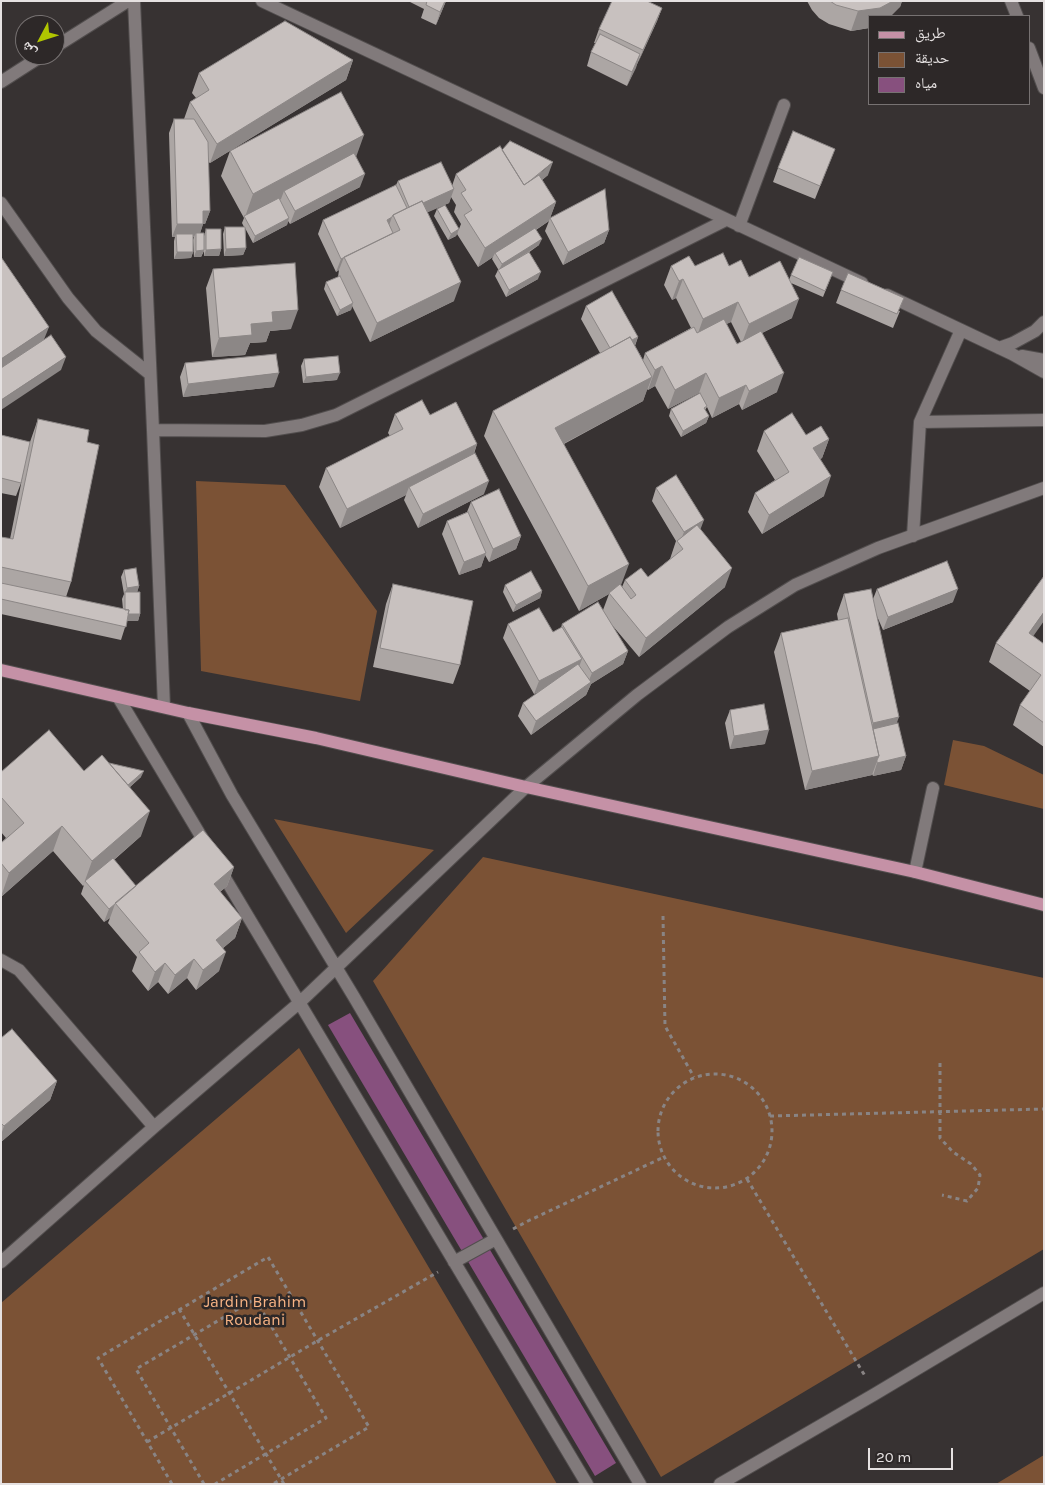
<!DOCTYPE html>
<meta charset="utf-8">
<style>
body{margin:0}
#map{position:relative;width:1045px;height:1485px;overflow:hidden;background:#373232;font-family:Karla,"Noto Naskh Arabic",sans-serif}
canvas{display:block}
.frame{position:absolute;inset:0;border:2px solid #e5e1e1;pointer-events:none}
.legend{position:absolute;left:868px;top:15px;width:162px;height:90px;box-sizing:border-box;background:#2d2828;border:1px solid #777272;margin:0;padding:6px 9px;list-style:none;font-size:15px;color:#e5e1e1}
.legend li{display:flex;align-items:center;gap:10px;height:25px}
.legend b{width:25px;border:1px solid #777272}
.north{position:absolute;left:15px;top:15px;width:50px;height:50px;box-sizing:border-box;background:#2d2828;border:1px solid #777272;border-radius:50%;rotate:230deg;font-size:14px;font-weight:700;line-height:20px;text-align:center;color:#e5e1e1}
.north::after{content:'';display:block;margin:auto;width:18px;height:22px;background:#b0c501;clip-path:polygon(50% 0,100% 100%,50% 72%,0 100%)}
.scale{position:absolute;left:868px;top:1448px;width:85px;height:22px;box-sizing:border-box;border:2px solid #e5e1e1;border-top:0;padding-left:6px;font-size:15px;line-height:18px;white-space:nowrap;color:#e5e1e1;-webkit-text-stroke:4px #2d2828;paint-order:stroke}
</style>
<div id="map">
<canvas width="1045" height="1485"></canvas>
<div class="frame"></div>
<ul class="legend">
<li><b style="height:6px;background:#c591a6"></b>طريق</li>
<li><b style="height:14px;background:#7b5235"></b>حديقة</li>
<li><b style="height:14px;background:#87507e"></b>مياه</li>
</ul>
<div class="north">ش</div>
<div class="scale">20 m</div>
</div>
<script>
const ctx = document.querySelector('canvas').getContext('2d');
ctx.lineJoin = 'round';
function fill(path, color) { ctx.fillStyle = color; ctx.fill(path, 'evenodd'); }
const poly = rows => new Path2D(rows.map(r => 'M' + r).join(''));
function trace(path, color, width, dash) { ctx.strokeStyle = color; ctx.lineWidth = width; ctx.lineCap = dash ? 'butt' : 'round'; ctx.setLineDash(dash || []); ctx.stroke(path); }
function drawText(font, color, halo, rows, align = 'center') {
  ctx.font = font + ' Karla,sans-serif'; ctx.lineWidth = 5; ctx.setLineDash([]); ctx.textBaseline = 'middle'; ctx.strokeStyle = halo; ctx.fillStyle = color; for (const [text, x, y, turn = 0] of rows) {
    ctx.save(); ctx.translate(x, y); ctx.rotate((+turn || 0) * Math.PI / 180); ctx.textAlign = isNaN(turn) ? turn : align; if (halo) ctx.strokeText(text, 0, 0); ctx.fillText(text, 0, 0); ctx.restore();
  }
}
fill(poly([
 [196,481,285,485,377,611,360,701,201,671],
 [953,740,984,746,1044,775,1044,809,944,785],
 [274,819,434,850,346,933],
 [483,857,1044,978,1044,1249,661,1477,373,981],
 [299,1048,557,1484,1,1484,1,1303],
 [1044,1455,1044,1484,996,1484]
]), '#7b5235');
fill(poly([
 [350,1013,616,1463,595,1476,328,1025]
]), '#87507e');
const minor = poly([
 [134,1,153,430,164,707],
 [262,1,862,283],
 [1011,1,1017,16],
 [55,47,128,1],
 [1029,48,1044,88],
 [1,82,43,55],
 [1,203,68,298,96,331,150,374],
 [739,226,784,105],
 [887,295,1012,354,1044,372],
 [999,348,1013,343,1035,331,1044,322],
 [1022,356,1044,360],
 [920,422,1044,420],
 [153,430,265,431,302,425,336,415,726,220],
 [913,536,920,422,961,330],
 [118,697,208,848],
 [188,713,232,795,354,997,640,1484],
 [219,868,587,1484],
 [915,872,933,788],
 [1,960,19,970,154,1127],
 [1,1262,154,1127,299,1003,526,787,637,695,728,627,795,585,878,548,1044,488],
 [454,1262,496,1239],
 [720,1484,875,1394,1044,1293]
]);
const major = poly([
 [1,670,188,713,316,738,526,787,915,872,1044,905]
]);
trace(minor, '#524e4e', 14);
trace(major, '#524e4e', 14);
trace(poly([
 [663,916,665,1026,694,1077],
 [940,1063,940,1138,953,1152,971,1164,980,1175,978,1188,967,1201,942,1195],
 '658 1131a57 57 0 1 1 114 0a57 57 0 1 1-114 0Z',
 [770,1116,1044,1109],
 [747,1179,865,1376],
 [513,1229,528,1221,664,1157],
 [179,1309,284,1484],
 [147,1442,317,1341,438,1272],
 [172,1484,98,1358,268,1257,369,1427,273,1484],
 [204,1484,136,1369,255,1299,326,1418,215,1484]
]), '#898484', 3, [4, 4]);
trace(minor, '#817a7b', 12);
trace(major, '#c591a6', 12);
fill(poly([
 [408,1,446,1,436,25,421,18,424,9],
 [807,1,902,1,900,7,869,16,869,28,851,31,829,24,819,18,812,10],
 [662,8,657,21,627,86,587,66,591,52,596,43,594,43,599,29],
 [353,60,346,80,210,163,208,162,210,211,205,224,203,224,200,233,204,236,206,229,221,249,219,256,204,256,204,251,201,257,194,257,193,240,194,237,193,237,193,252,191,258,174,259,174,241,175,237,172,237,169,133,174,119,184,119,190,102,196,98,192,93,199,73],
 [835,149,815,199,773,182,778,168],
 [502,150,548,175,542,180,556,202,550,218,609,230,604,243,563,265,545,231,549,221,536,230,539,245,528,253,538,279,506,297,495,276,498,270,498,269,492,259,493,257,478,267,457,234,461,224,454,212,456,205,451,197,449,203,427,212,454,301,370,342,352,306,351,310,337,316,324,289,326,282,338,277,339,270,336,272,318,234,323,220,396,185,398,181,452,186,456,174],
 [230,151,356,157,360,187,290,224,288,221,287,225,253,243,245,228,246,248,243,255,224,256,223,234,225,227,244,227,242,223,244,218,221,176],
 [437,209,459,229,456,236,448,240,434,216],
 [671,266,729,266,749,277,789,280,791,275,833,272,823,297,791,283,792,318,762,333,777,392,742,410,739,404,712,418,707,407,705,410,709,416,706,423,681,437,669,416,671,409,700,394,699,393,668,409,655,386,648,390,647,389,643,401,564,444,621,586,622,587,625,580,648,577,670,559,676,541,652,501,656,488,700,529,725,587,639,657,612,625,628,651,623,664,591,684,586,695,531,735,518,716,523,703,539,692,534,694,503,638,508,624,553,632,561,628,562,624,603,610,609,594,579,611,484,436,493,411,600,353,581,319,586,306,638,337,635,346,643,360,645,353,691,328,676,298,672,300,664,285],
 [731,322,741,342,737,344,726,324],
 [213,269,291,329,270,331,266,342,250,343,245,355,212,357,206,288],
 [841,290,900,311,893,328,836,303],
 [304,359,337,380,303,383,301,366],
 [185,363,274,387,183,397,180,377],
 [395,414,430,415,477,444,474,454,484,494,418,528,404,500,406,495,340,528,319,487,326,468,390,436,388,433],
 [38,419,87,442,71,582,66,597,123,609,122,599,124,594,121,577,124,570,139,586,137,592,140,614,138,621,127,621,121,640,1,614,1,537,10,539,24,469,21,483,16,496,1,493,1,435,30,442],
 [764,431,806,435,829,439,822,458,820,459,824,496,762,534,748,512,755,493,775,480,757,451],
 [471,502,521,536,516,549,489,562,485,555,481,567,459,575,442,534,447,521,467,512],
 [393,584,460,665,453,684,373,667,386,604],
 [505,585,542,591,540,598,513,612,503,592],
 [877,589,953,602,883,630,876,614,897,724,906,756,901,770,873,776,872,774,872,775,805,790,774,652,781,633,838,620,837,614,844,594,873,599],
 [1033,636,1044,644,1044,747,1013,725,1020,705,1030,691,989,662,996,643],
 [730,710,765,744,730,749,725,723],
 [109,763,141,777,130,787,141,836,114,860,136,886,234,867,227,886,220,892,242,918,235,938,223,948,219,971,196,990,187,978,168,994,158,982,148,991,132,971,137,957,108,923,110,918,104,922,81,894,84,885,83,886,53,851,1,897,1,843,6,838,1,832,1,772,84,771],
 [1,1038,57,1081,50,1100,1,1142]
]), '#aca6a4');
fill(poly([
 [445,1,446,1,436,25,440,12],
 [893,1,902,1,900,7,891,16,869,16,869,28,851,31,858,11],
 [662,8,657,21,638,63,643,50],
 [640,54,636,68,627,86,632,72],
 [353,60,346,80,210,163,217,144],
 [364,135,355,160,284,191,281,199,246,218,245,217,253,194],
 [553,162,548,175,519,200,524,187],
 [365,174,360,187,290,224,295,211],
 [454,189,449,203,406,222,410,209],
 [556,202,549,221,497,255,495,253,493,257,478,267,485,248],
 [203,211,210,211,205,224,203,224,199,237,196,233,194,237,176,237,176,234,175,237,172,237,177,224],
 [392,217,387,231,387,220],
 [289,218,287,225,253,243,255,236],
 [459,229,456,236,448,240,451,234],
 [609,230,604,243,563,265,568,252],
 [542,239,539,245,499,270,502,264],
 [246,248,243,255,224,256,226,249],
 [221,249,219,256,204,256,206,250],
 [204,250,201,257,194,257,196,251],
 [177,252,193,252,191,258,174,259],
 [344,257,339,270,336,272,341,259],
 [541,272,538,279,506,297,509,290],
 [683,279,676,298,672,300,679,281],
 [461,282,454,301,370,342,377,323],
 [799,299,792,318,742,343,749,324],
 [738,302,731,322,696,339,703,319],
 [353,303,351,310,337,316,340,310],
 [298,310,291,329,270,331,266,342,250,343,245,355,212,357,219,338,251,324,272,312],
 [49,327,41,347,1,374,1,359],
 [638,337,633,350,612,352],
 [66,357,61,370,1,410,1,400],
 [662,366,655,386,648,390,655,370],
 [279,373,274,387,183,397,188,384],
 [340,373,337,380,303,383,306,377],
 [706,373,699,393,668,409,675,390],
 [784,373,777,392,742,410,749,391],
 [652,377,643,401,546,453,555,428],
 [746,385,739,404,712,418,719,398],
 [709,416,706,423,681,437,683,431],
 [829,439,822,458,806,468,813,448],
 [477,444,470,463,409,487,406,495,340,528,347,509],
 [831,476,824,496,762,534,769,515],
 [489,481,484,494,418,528,423,514],
 [704,520,699,533,679,545,684,532],
 [521,536,516,549,489,562,493,549],
 [486,553,481,567,459,575,464,562],
 [629,564,620,588,609,593,609,594,579,611,588,586],
 [732,568,725,587,639,657,646,638],
 [139,586,137,593,124,595,127,588],
 [958,589,953,602,883,630,888,617],
 [542,591,540,598,513,612,516,605],
 [1044,612,1044,621,1022,652,1029,633],
 [125,614,140,614,138,621,123,621],
 [628,651,623,664,591,684,586,695,531,735,536,721,587,685,592,673],
 [582,659,577,672,534,694,539,681],
 [899,717,892,736,866,742,873,723],
 [769,730,765,744,730,749,734,736],
 [879,756,872,775,805,790,812,771],
 [906,756,901,770,873,776,877,763],
 [144,771,141,777,114,801,116,794],
 [150,811,141,836,87,883,85,881,83,886,92,861],
 [62,826,53,851,1,897,9,873],
 [234,867,227,886,207,903,214,884],
 [115,904,110,918,104,922,109,909],
 [242,918,235,938,209,960,216,940],
 [226,952,219,971,196,990,203,970],
 [194,959,187,978,168,994,175,975],
 [165,963,158,982,148,991,155,972],
 [57,1081,50,1100,1,1142,1,1135,4,1126]
]), '#8c8786');
const building = poly([
 [427,1,445,1,440,12,426,5,427,1],
 [612,1,647,1,662,8,643,50,599,29,612,1],
 [830,1,893,1,880,8,858,11,836,5,830,1],
 [285,21,353,60,217,144,190,102,209,90,199,73,285,21],
 [600,34,640,54,632,72,591,52,600,34],
 [341,92,364,135,253,194,230,151,341,92],
 [174,119,194,119,208,142,210,211,203,211,203,224,177,224,174,119],
 [793,131,835,149,820,186,778,168,793,131],
 [510,141,553,162,531,180,524,185,502,150,510,141],
 [500,146,524,185,539,175,556,202,485,248,464,215,472,210,461,193,466,190,456,174,500,146],
 [354,153,365,174,295,211,284,191,354,153],
 [441,162,454,189,423,203,422,201,409,207,398,181,441,162],
 [396,185,407,208,393,215,392,217,387,220,393,233,341,259,323,220,396,185],
 [605,189,609,230,568,252,550,218,605,189],
 [279,198,289,218,255,236,244,216,279,198],
 [422,201,461,282,377,323,344,257,400,230,393,215,422,201],
 [445,205,459,229,451,234,437,209,445,205],
 [225,227,245,227,246,248,226,249,225,227],
 [535,228,542,239,502,264,495,253,535,228],
 [206,229,221,229,221,249,206,250,206,229],
 [196,233,204,233,204,250,196,251,196,233],
 [176,234,193,234,193,252,177,252,176,234],
 [529,252,541,272,509,290,498,270,529,252],
 [723,253,729,266,741,260,749,277,780,261,799,299,749,324,738,302,703,319,683,279,679,281,671,266,689,256,695,266,723,253],
 [1,257,49,327,1,359,1,257],
 [799,257,833,272,825,291,791,275,799,257],
 [295,263,298,310,272,312,273,322,251,324,252,335,219,338,213,269,295,263],
 [848,273,904,298,897,314,841,290,848,273],
 [340,276,353,303,340,310,326,282,340,276],
 [612,291,638,337,632,340,630,337,610,348,586,306,612,291],
 [724,319,737,344,761,331,784,373,749,391,746,385,719,398,706,373,675,390,662,366,655,370,645,353,694,327,697,333,724,319],
 [51,335,66,357,1,400,1,368,51,335],
 [630,337,652,377,555,428,629,564,588,586,493,411,630,337],
 [276,354,279,373,188,384,185,363,276,354],
 [338,356,340,373,306,377,304,359,338,356],
 [700,393,707,406,704,408,709,416,683,431,671,409,700,393],
 [422,400,430,415,456,402,477,444,347,509,326,468,403,429,395,414,422,400],
 [792,413,806,435,821,426,829,439,813,448,831,476,769,515,755,493,789,472,764,431,792,413],
 [38,419,89,430,87,442,99,445,71,582,1,567,1,537,13,539,38,419],
 [1,435,30,442,21,483,1,478,1,435],
 [475,453,489,481,423,514,409,487,475,453],
 [676,475,704,520,684,532,656,488,676,475],
 [499,489,521,536,493,549,471,502,499,489],
 [468,512,486,553,464,562,447,521,468,512],
 [697,525,732,568,646,638,609,593,620,584,631,599,636,595,625,580,641,568,648,577,683,549,677,541,697,525],
 [947,561,958,589,888,617,877,589,947,561],
 [136,568,139,586,127,588,124,570,136,568],
 [531,571,542,591,516,605,505,585,531,571],
 [1044,576,1044,612,1029,633,1044,644,1044,723,1020,705,1041,675,996,643,1044,576],
 [1,583,129,610,126,627,1,599,1,583],
 [393,584,473,601,460,665,380,648,393,584],
 [871,589,899,717,873,723,844,594,871,589],
 [125,592,140,592,140,614,128,614,129,610,125,610,125,592],
 [598,602,628,651,592,673,562,624,598,602],
 [539,608,553,632,562,627,582,659,539,681,508,624,539,608],
 [848,618,879,756,812,771,781,633,848,618],
 [578,664,591,682,536,721,523,703,578,664],
 [764,704,769,730,734,736,730,710,764,704],
 [898,723,906,756,877,763,877,760,879,756,873,729,898,723],
 [49,730,84,771,102,755,150,811,92,861,62,826,9,873,1,863,1,843,24,823,1,797,1,772,49,730],
 [109,763,144,771,128,785,109,763],
 [203,830,234,867,214,884,242,918,216,940,226,952,203,970,194,959,175,975,165,963,155,972,139,952,149,943,115,903,203,830],
 [113,858,136,886,109,909,85,881,113,858],
 [12,1029,57,1081,4,1126,1,1123,1,1038,12,1029]
]);
fill(building, '#c8c1bf');
trace(building, '#8c8786', 1);
drawText('16px', '#f9b485', '#2d2828', [
 ["Jardin Brahim",255,1302],
 ["Roudani",255,1320]
]);
</script>
